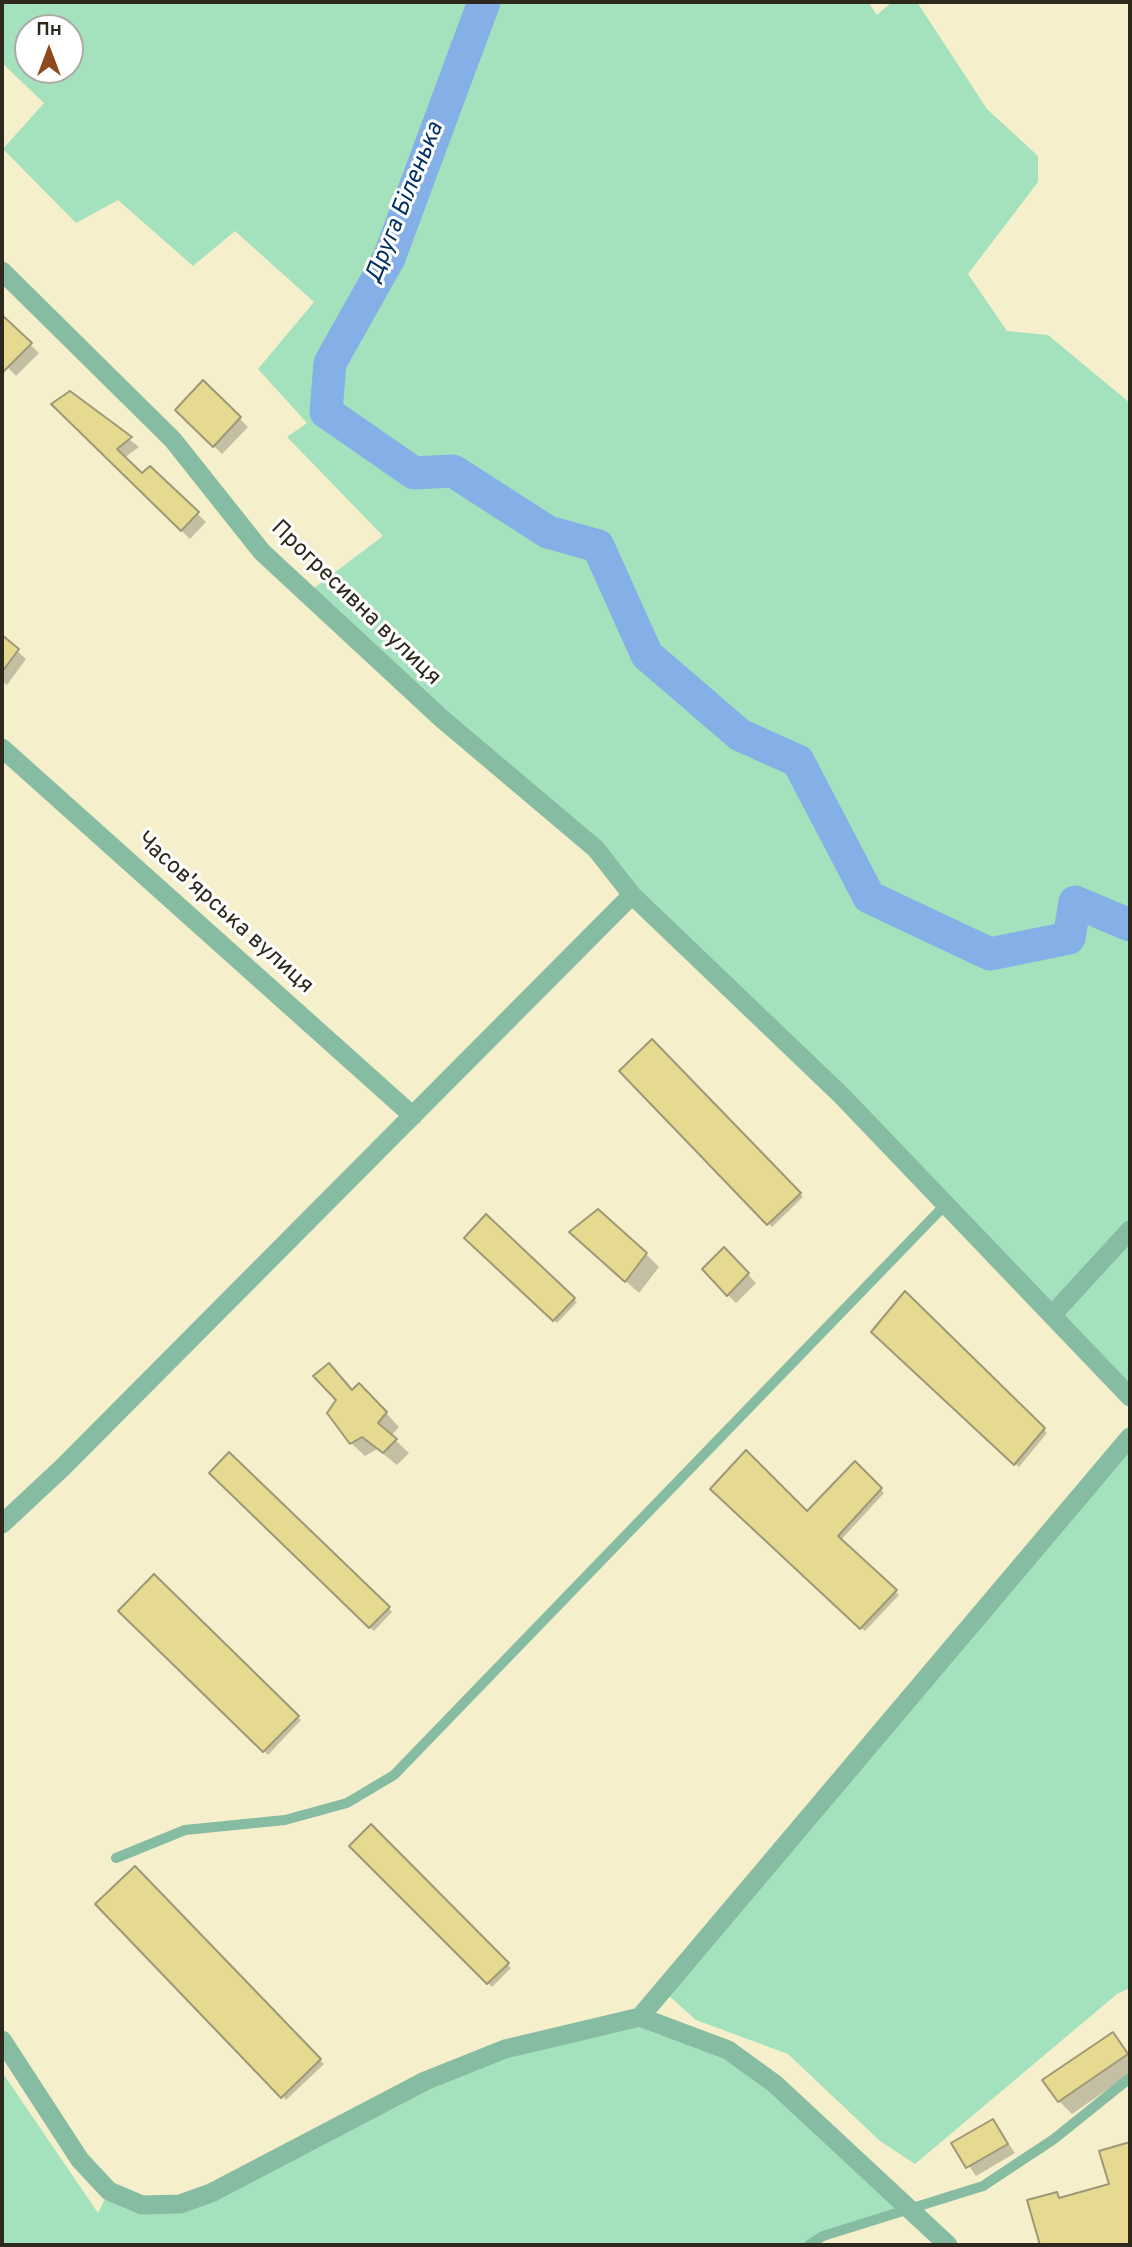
<!DOCTYPE html>
<meta charset="utf-8">
<style>
body{margin:0}
#map{position:relative;width:1132px;height:2247px;overflow:hidden;background:#f5efcb;font-family:Overpass,sans-serif}
canvas{display:block}
.frame{position:absolute;inset:0;border:4px solid #2d2a1d;pointer-events:none}
.north{position:absolute;left:14px;top:14px;width:70px;height:70px;box-sizing:border-box;background:#fff;border:2px solid #abaaa5;border-radius:50%;rotate:0deg;font-size:19px;font-weight:700;line-height:28px;text-align:center;color:#2d2a1d}
.north::after{content:'';display:block;margin:auto;width:24px;height:32px;background:#8e4a1e;clip-path:polygon(50% 0,100% 100%,50% 72%,0 100%)}
</style>
<div id="map">
<canvas width="1132" height="2247"></canvas>
<div class="frame"></div>
<div class="north">Пн</div>
</div>
<script>
const ctx = document.querySelector('canvas').getContext('2d');
ctx.lineJoin = 'round';
function fill(path, color) { ctx.fillStyle = color; ctx.fill(path, 'evenodd'); }
const poly = rows => new Path2D(rows.map(r => 'M' + r).join(''));
function trace(path, color, width, dash) { ctx.strokeStyle = color; ctx.lineWidth = width; ctx.lineCap = dash ? 'butt' : 'round'; ctx.setLineDash(dash || []); ctx.stroke(path); }
function drawText(font, color, halo, rows, align = 'center') {
  ctx.font = font + ' Overpass,sans-serif'; ctx.lineWidth = 6; ctx.setLineDash([]); ctx.textBaseline = 'middle'; ctx.strokeStyle = halo; ctx.fillStyle = color; for (const [text, x, y, turn = 0] of rows) {
    ctx.save(); ctx.translate(x, y); ctx.rotate((+turn || 0) * Math.PI / 180); ctx.textAlign = isNaN(turn) ? turn : align; if (halo) ctx.strokeText(text, 0, 0); ctx.fillText(text, 0, 0); ctx.restore();
  }
}
fill(poly([
 [2,2,868,2,877,15,892,2,917,2,987,109,1038,156,1038,182,968,274,1007,331,1048,335,1130,403,1130,1397,596,849,306,594,383,536,287,437,307,423,258,369,314,302,235,231,193,266,118,200,76,223,3,149,44,103,2,63],
 [28,28,70,28,70,70,28,70],
 [1130,1437,1130,1988,1117,1994,915,2164,880,2141,788,2054,696,2020,668,1995],
 [640,2017,728,2050,911,2210,809,2245,2,2245,2,2072,98,2213,109,2191,180,2204,425,2081]
]), '#a4e2bd');
fill(poly([
 [2,318,39,353,16,376,2,361],
 [203,382,248,427,222,454,177,410],
 [70,393,139,447,124,458,142,476,150,468,206,522,190,539,54,404],
 [4,639,26,659,7,685,2,681],
 [652,1041,803,1197,772,1227,621,1071],
 [486,1217,577,1302,557,1323,466,1238],
 [585,1245,646,1254,659,1267,639,1293],
 [724,1250,756,1283,736,1303,728,1295],
 [905,1293,1047,1433,1019,1467,873,1332],
 [342,1378,353,1392,372,1398,399,1427,391,1436,409,1453,397,1465,377,1449,365,1456,351,1443,338,1400],
 [229,1454,392,1612,374,1631,211,1473],
 [855,1464,884,1493,840,1541,899,1595,865,1631,713,1489,807,1514],
 [154,1576,301,1720,268,1755,120,1611],
 [371,1827,511,1968,492,1987,352,1846],
 [135,1868,324,2064,286,2100,97,1904],
 [1113,2034,1130,2054,1130,2074,1072,2114,1059,2101],
 [993,2121,1015,2153,976,2176,954,2144],
 [1130,2144,1130,2245,1042,2245,1029,2201,1057,2194,1062,2199,1111,2185,1101,2152]
]), '#0003');
trace(poly([
 [484,2,389,258,330,363,326,412,414,473,453,471,548,532,598,546,647,655,740,735,798,761,869,897,990,954,1069,938,1075,902,1130,925]
]), '#84b0e7', 33);
const building = poly([
 [2,315,32,343,2,373,2,315],
 [203,380,241,417,213,447,175,410,203,380],
 [70,391,132,437,117,449,142,473,150,466,199,512,181,531,51,404,70,391],
 [2,635,19,649,2,672,2,635],
 [652,1039,801,1193,767,1225,619,1071,652,1039],
 [598,1209,647,1253,625,1282,569,1232,598,1209],
 [486,1214,575,1298,553,1321,464,1238,486,1214],
 [724,1247,749,1273,727,1296,702,1269,724,1247],
 [905,1291,1045,1428,1014,1465,871,1332,905,1291],
 [329,1363,352,1390,359,1383,387,1412,378,1423,397,1439,383,1453,362,1437,350,1444,327,1413,336,1400,313,1376,329,1363],
 [746,1450,807,1511,855,1461,882,1488,838,1536,897,1590,860,1629,710,1489,746,1450],
 [229,1452,390,1607,369,1628,209,1473,229,1452],
 [154,1574,299,1716,263,1752,118,1611,154,1574],
 [371,1824,509,1963,487,1984,349,1846,371,1824],
 [135,1866,321,2059,281,2098,95,1904,135,1866],
 [1113,2032,1128,2054,1058,2102,1042,2080,1113,2032],
 [993,2119,1008,2144,966,2168,951,2143,993,2119],
 [1130,2142,1130,2245,1040,2245,1027,2200,1057,2192,1059,2198,1109,2184,1099,2151,1130,2142]
]);
fill(building, '#e6da91');
trace(building, '#9e9877', 2);
trace(poly([
 [116,1858,185,1830,285,1820,347,1803,394,1775,946,1204],
 [809,2245,823,2236,983,2186,1054,2139,1130,2078]
]), '#85bca2', 10);
trace(poly([
 [2,271,173,440,262,552,441,718,596,849,632,895,842,1096,1130,1397],
 [2,748,413,1116],
 [1053,1314,1130,1230],
 [2,1524,62,1468,632,895],
 [640,2017,1130,1437],
 [2,2040,80,2160,109,2191,142,2205,180,2204,211,2193,425,2081,505,2049,640,2017,728,2050,775,2084,948,2245]
]), '#85bca2', 19);
drawText('23px', '#2d2a1d', '#fff', [
 ["Прогресивна вулиця",355,604,44],
 ["Часов'ярська вулиця",224,914,42]
]);
drawText('italic 24px', '#013061', '#fff', [
 ["Друга Біленька",406,203,-68]
]);
</script>
